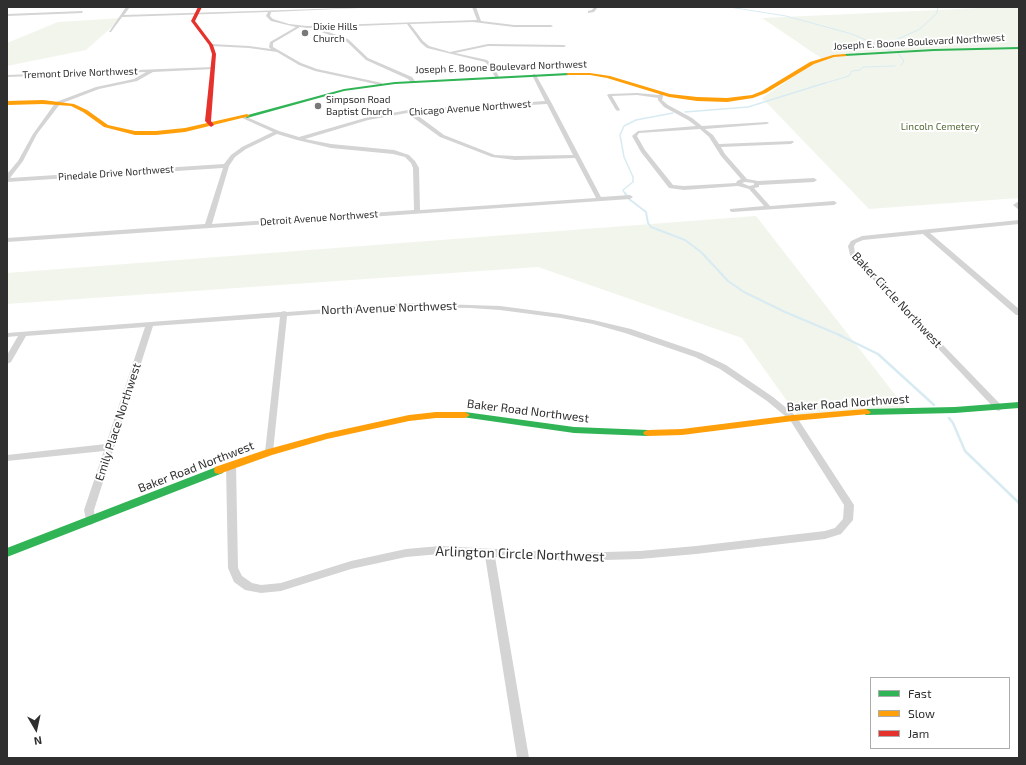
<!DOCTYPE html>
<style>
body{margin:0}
#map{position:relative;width:1026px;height:765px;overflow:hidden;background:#fff;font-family:"Exo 2",sans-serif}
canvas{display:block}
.frame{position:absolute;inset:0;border:8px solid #2f2f2f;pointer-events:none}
.legend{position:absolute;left:870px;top:677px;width:140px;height:72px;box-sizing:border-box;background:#fff;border:1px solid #acacac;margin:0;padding:5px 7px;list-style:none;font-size:12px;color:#2f2f2f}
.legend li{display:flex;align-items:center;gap:8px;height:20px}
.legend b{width:20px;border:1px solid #acacac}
.north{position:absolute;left:16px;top:709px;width:40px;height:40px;-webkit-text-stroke:3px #fff;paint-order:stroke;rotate:171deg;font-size:11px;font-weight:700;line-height:16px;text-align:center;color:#2f2f2f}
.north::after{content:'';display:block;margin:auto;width:14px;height:18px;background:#2f2f2f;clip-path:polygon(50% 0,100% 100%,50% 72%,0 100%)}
</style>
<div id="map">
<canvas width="1026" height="765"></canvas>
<div class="frame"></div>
<ul class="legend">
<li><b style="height:5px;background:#30b455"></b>Fast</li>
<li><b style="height:5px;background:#ff9f0a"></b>Slow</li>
<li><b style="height:5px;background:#e5322d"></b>Jam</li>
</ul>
<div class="north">N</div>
</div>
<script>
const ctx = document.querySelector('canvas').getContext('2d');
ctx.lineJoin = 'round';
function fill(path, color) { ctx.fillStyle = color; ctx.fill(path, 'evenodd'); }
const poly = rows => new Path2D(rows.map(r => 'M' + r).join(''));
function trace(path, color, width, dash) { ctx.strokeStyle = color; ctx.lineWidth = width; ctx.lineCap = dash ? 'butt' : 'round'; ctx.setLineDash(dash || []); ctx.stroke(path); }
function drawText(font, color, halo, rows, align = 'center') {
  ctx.font = font + ' "Exo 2",sans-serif'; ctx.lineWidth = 4; ctx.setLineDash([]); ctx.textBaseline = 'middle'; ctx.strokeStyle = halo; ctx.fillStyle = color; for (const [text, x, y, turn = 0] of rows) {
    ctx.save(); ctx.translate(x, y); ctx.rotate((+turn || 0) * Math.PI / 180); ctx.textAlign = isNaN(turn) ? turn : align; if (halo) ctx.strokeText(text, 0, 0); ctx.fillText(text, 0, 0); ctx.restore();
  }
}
fill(poly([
 [1003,7,1019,7,1019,198,869,209,762,98,821,58,762,18],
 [122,18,86,50,7,66,7,43,58,22],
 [756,216,907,410,797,415,742,338,538,267,7,304,7,273]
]), '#f2f5ec');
trace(poly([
 [729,7,786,16,852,34,891,51],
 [879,45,898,39,920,29,937,13,938,7],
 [898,53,904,61,901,65],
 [822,84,849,76,852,71,860,70,863,67,895,66]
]), '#d8ebf2', 1);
trace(poly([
 [685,112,748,107,825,83],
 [625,194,623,190,633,182,633,177,624,157,620,135,624,126,636,120,673,113]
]), '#d8ebf2', 1.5);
trace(poly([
 [625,193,629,199,646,212,648,223,651,227,685,240,701,252,728,281,744,292,785,312,842,336]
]), '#d8ebf2', 2);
trace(poly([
 [839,335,878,354,934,405],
 [949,418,953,423,965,451,1019,503]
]), '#d8ebf2', 2.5);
fill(poly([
 [126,7,130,7,124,15,382,7,271,12,270,16,273,19,289,24,307,26,477,20,472,7,476,7,481,21,514,25,551,25,553,26,551,27,514,27,473,22,410,24,423,41,429,46,450,52,488,44,564,45,566,46,564,47,488,46,455,53,487,60,493,65,499,77,497,78,495,77,489,66,485,62,427,48,421,43,407,24,307,28,300,27,273,43,273,47,301,63,317,69,382,83,382,85,380,85,315,71,299,65,277,52,249,48,211,46,209,45,211,44,249,46,271,49,269,47,270,42,296,27,271,21,266,16,268,12,122,17,111,32,109,32,126,7],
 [594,7,598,7,594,12,588,13,588,11,592,10,594,7],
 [655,7,708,7,706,8,655,7],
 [83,11,82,13,7,16,7,14,83,11],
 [317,28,348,39,368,58,412,77,415,81,411,82,408,79,366,60,346,41,316,30,317,28],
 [213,67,214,67,214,69,153,72,137,81,99,89,60,104,37,134,23,161,10,178,224,164,231,155,242,147,273,132,240,117,240,116,242,115,279,131,299,137,365,118,408,110,545,101,532,75,534,74,536,75,551,102,601,197,630,195,633,197,630,199,7,242,7,238,205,224,223,168,7,182,7,174,18,161,33,134,56,102,96,87,134,79,146,72,7,77,7,75,213,67],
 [547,104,573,155,515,156,495,155,444,135,413,112,547,104],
 [407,113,440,137,492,157,515,160,575,158,596,198,420,210,419,168,415,161,409,155,394,150,331,144,305,139,368,120,407,113],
 [277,134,297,140,331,148,393,154,405,157,411,163,413,168,414,210,212,224,229,166,235,157,246,149,277,134],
 [660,92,664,93,662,100,668,105,692,118,702,126,767,122,769,123,767,124,705,129,713,135,719,144,793,141,794,142,791,144,721,147,725,154,747,179,758,181,814,178,817,180,814,182,759,185,759,187,754,188,770,206,834,201,837,203,834,205,732,212,730,211,730,209,764,206,749,189,738,186,684,190,669,188,641,152,632,136,638,131,696,126,688,120,664,107,658,100,658,98,637,95,612,96,620,110,618,111,616,110,607,95,609,94,637,93,659,95,660,92],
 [700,129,709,137,721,156,741,179,737,181,736,183,684,186,673,185,645,150,637,136,639,133,700,129],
 [745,182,754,183,754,185,749,186,742,183,745,182],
 [1019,201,1019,210,1013,205,1019,201],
 [1019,220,1019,224,930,233,1019,309,1019,315,1016,315,923,234,863,240,856,243,854,246,855,254,1002,406,1003,408,999,411,996,410,850,255,848,246,851,241,862,236,1019,220],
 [410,303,500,306,561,314,593,320,631,329,701,353,726,365,773,397,796,416,854,505,853,520,841,534,825,539,696,554,640,559,570,561,495,557,529,758,517,758,485,556,440,554,406,557,351,569,281,591,261,593,245,590,234,582,228,568,226,465,228,463,231,462,234,463,236,465,238,568,242,576,252,583,261,585,281,583,351,561,406,549,440,546,570,553,640,551,696,546,825,531,835,528,843,519,844,505,790,420,767,401,720,369,695,357,625,333,593,324,561,318,500,310,470,308,410,307,287,316,273,452,272,454,269,455,266,454,265,452,280,317,153,326,94,510,95,521,93,524,90,525,87,524,84,510,104,451,7,461,7,455,106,444,145,327,26,336,11,362,7,364,7,355,18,336,7,337,7,333,281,312,284,311,287,312,410,303]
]), '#d4d4d4');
fill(poly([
 [1019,47,1019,49,934,51,845,56,843,55,845,54,934,49,1019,47],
 [568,73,570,73,570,75,395,84,344,91,247,118,244,116,344,89,395,82,568,73],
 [1019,402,1019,408,955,413,866,415,861,412,866,409,955,407,1019,402],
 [465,412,574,427,648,430,651,431,653,433,651,435,648,436,574,433,462,417,460,415,462,413,465,412],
 [219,466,223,467,224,470,223,473,7,557,7,548,219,466]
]), '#30b455');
fill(poly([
 [845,54,847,56,834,57,814,64,766,93,753,98,727,102,697,101,669,97,607,78,590,75,568,75,566,74,568,73,590,73,610,76,670,94,697,97,727,98,752,95,762,91,810,62,833,55,845,54],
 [43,100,74,104,87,110,108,125,135,131,156,131,185,128,247,114,250,116,185,132,156,135,135,135,104,127,83,112,71,106,43,104,7,105,7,101,43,100],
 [866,409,871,412,869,414,793,421,682,435,648,436,645,435,643,433,645,431,648,430,682,429,793,415,866,409],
 [436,412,465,412,470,415,465,418,436,418,409,421,327,439,272,455,219,474,215,473,214,470,215,467,265,450,327,433,409,415,436,412]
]), '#ff9f0a');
fill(poly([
 [198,7,202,7,195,21,213,45,216,54,211,121,214,125,211,127,205,121,212,54,209,45,191,21,198,7]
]), '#e5322d');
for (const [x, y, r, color] of [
 [305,33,4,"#787878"],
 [318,106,4,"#787878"]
]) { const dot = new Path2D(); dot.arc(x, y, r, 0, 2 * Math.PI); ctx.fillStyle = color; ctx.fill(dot); trace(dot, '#fff', 1.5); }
drawText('10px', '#2f2f2f', '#fff', [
 ["Dixie Hills",313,27],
 ["Church",313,39],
 ["Simpson Road",326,100],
 ["Baptist Church",326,112]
], 'left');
drawText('10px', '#2f2f2f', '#fff', [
 ["Joseph E. Boone Boulevard Northwest",919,42,-3],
 ["Joseph E. Boone Boulevard Northwest",501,67,-2],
 ["Tremont Drive Northwest",80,73,-2],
 ["Chicago Avenue Northwest",470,108,-4],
 ["Pinedale Drive Northwest",116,173,-4],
 ["Detroit Avenue Northwest",319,218,-4]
]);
drawText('10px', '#576b3b', '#fff', [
 ["Lincoln Cemetery",940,127]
]);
drawText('12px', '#2f2f2f', '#fff', [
 ["Baker Circle Northwest",897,300,47],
 ["North Avenue Northwest",389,308,-2],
 ["Baker Road Northwest",848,403,-4],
 ["Baker Road Northwest",528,411,7],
 ["Emily Place Northwest",118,422,-72],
 ["Baker Road Northwest",196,467,-21]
]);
drawText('14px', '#2f2f2f', '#fff', [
 ["Arlington Circle Northwest",520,554,2]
]);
</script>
